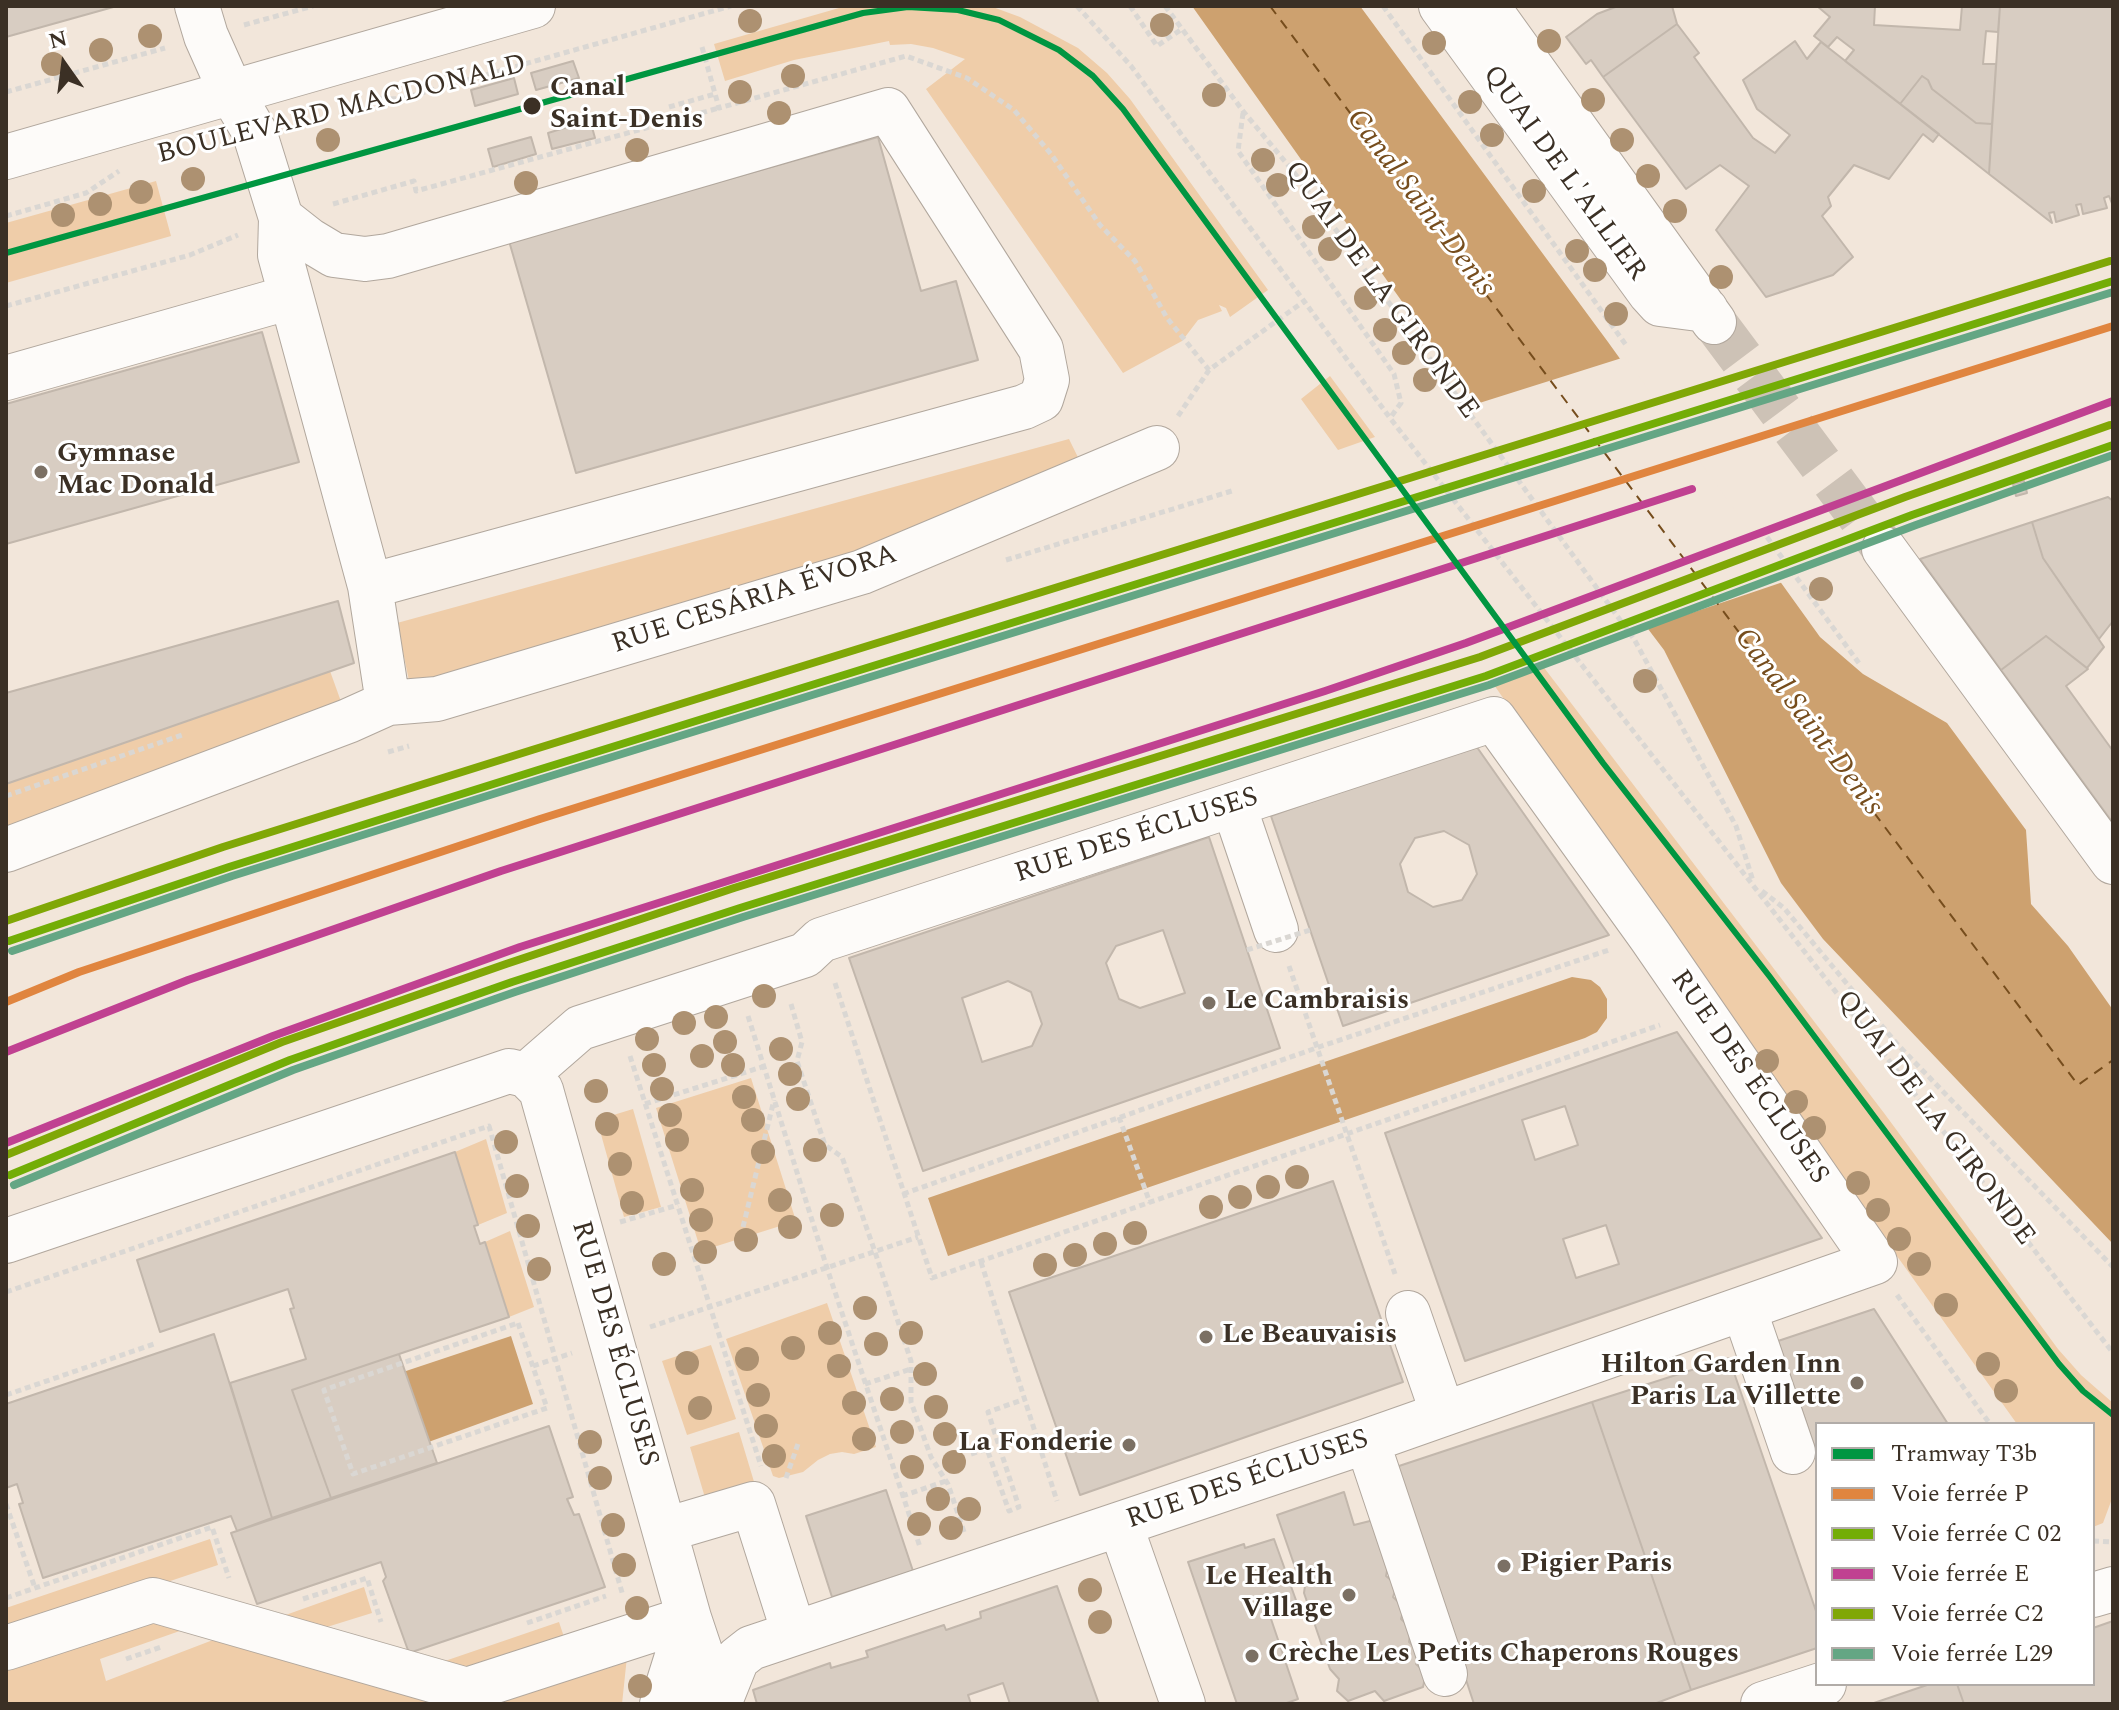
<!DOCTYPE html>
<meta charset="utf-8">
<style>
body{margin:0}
#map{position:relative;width:2119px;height:1710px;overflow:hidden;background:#f2e6da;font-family:Spectral,serif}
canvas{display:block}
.frame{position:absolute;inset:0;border:8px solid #3b3025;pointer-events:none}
.legend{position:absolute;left:1815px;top:1422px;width:280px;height:264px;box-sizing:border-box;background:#fff;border:2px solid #b1aca8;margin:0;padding:10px 14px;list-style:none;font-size:24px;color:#3b3025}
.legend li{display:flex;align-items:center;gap:16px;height:40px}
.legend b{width:40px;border:2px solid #b1aca8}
.north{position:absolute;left:24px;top:24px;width:80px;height:80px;-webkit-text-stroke:6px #fff;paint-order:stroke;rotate:346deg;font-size:22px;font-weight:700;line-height:32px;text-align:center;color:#3b3025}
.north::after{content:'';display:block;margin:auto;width:28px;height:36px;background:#3b3025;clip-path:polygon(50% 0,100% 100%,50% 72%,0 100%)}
</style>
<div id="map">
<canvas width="2119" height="1710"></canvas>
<div class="frame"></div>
<ul class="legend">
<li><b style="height:10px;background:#009641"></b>Tramway T3b</li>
<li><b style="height:10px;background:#e0853f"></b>Voie ferrée P</li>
<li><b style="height:10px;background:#73ad06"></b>Voie ferrée C 02</li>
<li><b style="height:10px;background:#c04191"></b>Voie ferrée E</li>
<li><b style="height:10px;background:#80a706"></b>Voie ferrée C2</li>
<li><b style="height:10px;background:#64a684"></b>Voie ferrée L29</li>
</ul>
<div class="north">N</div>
</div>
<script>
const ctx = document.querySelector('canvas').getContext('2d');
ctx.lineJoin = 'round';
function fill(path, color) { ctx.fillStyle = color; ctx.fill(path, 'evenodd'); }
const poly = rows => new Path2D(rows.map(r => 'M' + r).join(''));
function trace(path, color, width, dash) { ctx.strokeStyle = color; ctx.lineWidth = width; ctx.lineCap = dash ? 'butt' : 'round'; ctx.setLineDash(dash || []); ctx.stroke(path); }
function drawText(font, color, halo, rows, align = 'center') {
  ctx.font = font + ' Spectral,serif'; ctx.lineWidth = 6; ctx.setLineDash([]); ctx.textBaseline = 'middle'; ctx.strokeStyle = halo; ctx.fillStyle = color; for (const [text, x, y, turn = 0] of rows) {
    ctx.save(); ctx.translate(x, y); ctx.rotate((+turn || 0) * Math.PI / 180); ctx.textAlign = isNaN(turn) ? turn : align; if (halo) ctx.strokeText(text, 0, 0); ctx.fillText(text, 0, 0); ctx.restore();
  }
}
fill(poly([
 [846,6,990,6,1020,17,1078,48,1107,73,1130,99,1268,290,1230,317,1226,308,1219,305,1222,311,1198,320,1182,341,1123,373,926,89,965,59,933,48,911,44,890,45,889,41,794,60,725,81,714,44],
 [156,181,171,236,6,283,6,223],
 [1330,376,1375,437,1338,450,1301,399],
 [1069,439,1093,488,412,695,397,623],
 [1542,665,1884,1113,2058,1349,2081,1375,2113,1403,2113,1496,2103,1523,2093,1527,2093,1424,2017,1424,1674,944,1492,682],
 [330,671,348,721,6,847,6,784],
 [751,1078,796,1221,701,1251,656,1108],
 [633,1109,661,1207,624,1217,597,1120],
 [486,1139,507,1213,478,1225,455,1152],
 [510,1231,534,1307,509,1317,485,1242],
 [827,1303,876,1447,854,1454,842,1452,830,1454,818,1460,803,1472,779,1478,773,1476,726,1339],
 [711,1345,736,1419,687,1435,662,1361],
 [739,1432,755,1485,706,1501,690,1447],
 [210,1539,218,1565,6,1636,6,1608],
 [364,1587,372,1613,314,1631,280,1617],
 [164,1608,211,1620,100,1659,106,1681,239,1630,412,1685,628,1647,622,1704,6,1704,6,1659],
 [559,1622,566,1643,457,1680,439,1663]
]), '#efcda9');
fill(poly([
 [1192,6,1360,6,1608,342,1820,637,1863,674,1947,723,2026,830,2031,904,2068,946,2113,1010,2113,1244,1823,939,1781,883,1664,650,1435,348],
 [1572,977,1591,980,1600,987,1607,999,1607,1018,1597,1032,1585,1038,948,1256,928,1198],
 [511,1336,533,1404,368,1464,343,1392]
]), '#cda16f');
fill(poly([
 [1625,357,1780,573,1786,581,1644,629,1473,405]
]), '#f2e6da');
trace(poly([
 [1270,6,2078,1085,2113,1060]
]), '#764d1d', 2, [10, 8]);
const building = poly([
 [6,6,117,6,6,37,6,6],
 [1618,6,1672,6,1677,24,1603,77,1591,60,1586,64,1566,37,1597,14,1618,6],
 [1817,6,1875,6,1874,25,1960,30,1962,6,2000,6,1998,32,1986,31,1983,64,1996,64,1992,124,1976,123,1932,89,1928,80,1922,76,1900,104,1845,61,1854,50,1837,37,1828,47,1814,36,1830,17,1817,6],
 [2000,6,2113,6,2113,206,2109,196,2104,198,2107,208,2083,214,2081,204,2076,205,2079,215,2056,222,2054,212,2049,213,2052,223,1989,174,2000,6],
 [1677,24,1699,53,1694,57,1753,138,1775,153,1790,135,1757,109,1743,80,1795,41,1807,59,1821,42,1939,134,1933,142,1923,134,1889,179,1854,165,1828,197,1831,206,1822,216,1853,257,1833,275,1766,297,1716,230,1749,186,1720,165,1686,189,1603,77,1677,24],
 [573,61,579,78,536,90,531,73,573,61],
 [1922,76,1928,80,1932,89,1976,123,1992,124,1989,174,1900,104,1922,76],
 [514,78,518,94,475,106,471,90,514,78],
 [590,120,595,138,552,149,548,133,590,120],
 [531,137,536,154,493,167,488,149,531,137],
 [878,137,921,291,956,281,978,360,576,473,509,241,878,137],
 [262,332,299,462,6,544,6,404,262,332],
 [2024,481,2027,493,2016,496,2013,484,2024,481],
 [2108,497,2113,501,2113,621,2099,639,2043,558,2032,522,2108,497],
 [2032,522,2043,558,2104,647,2087,668,2046,636,2001,670,1920,559,2032,522],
 [338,601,354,663,6,784,6,693,338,601],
 [2046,636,2088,669,2066,686,2113,751,2113,823,2001,670,2046,636],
 [1474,743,1609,935,1343,1026,1271,816,1474,743],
 [1444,831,1469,845,1477,874,1462,900,1433,907,1408,892,1400,864,1415,838,1444,831],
 [1209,837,1280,1048,923,1171,849,958,1209,837],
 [1163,930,1185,993,1140,1008,1119,999,1106,963,1116,946,1163,930],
 [1008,981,1031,992,1042,1024,1032,1046,982,1062,962,998,1008,981],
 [1677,1032,1822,1238,1465,1361,1385,1133,1677,1032],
 [1565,1106,1578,1145,1535,1160,1522,1120,1565,1106],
 [1606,1225,1619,1264,1576,1278,1563,1239,1606,1225],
 [455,1152,478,1225,474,1226,480,1244,485,1242,509,1317,292,1390,331,1498,272,1518,230,1383,306,1359,290,1309,294,1308,288,1289,160,1332,137,1260,455,1152],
 [1333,1181,1403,1382,1080,1495,1009,1292,1333,1181],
 [1874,1309,1948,1424,1817,1424,1817,1454,1778,1341,1874,1309],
 [214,1334,272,1518,237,1531,231,1516,43,1578,19,1504,23,1503,17,1484,6,1488,6,1404,214,1334],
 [399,1354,437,1463,331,1498,292,1390,399,1354],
 [1729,1358,1817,1614,1817,1648,1691,1690,1592,1402,1729,1358],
 [1592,1402,1691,1690,1654,1704,1474,1704,1396,1467,1592,1402],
 [549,1426,573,1497,567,1499,574,1515,579,1514,605,1587,409,1653,383,1581,386,1577,381,1562,257,1604,231,1533,549,1426],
 [886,1490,913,1571,832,1597,806,1516,886,1490],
 [1344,1492,1354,1525,1374,1520,1389,1561,1386,1576,1397,1585,1393,1597,1404,1607,1401,1619,1411,1628,1409,1642,1419,1651,1416,1664,1426,1673,1423,1687,1384,1701,1375,1691,1348,1701,1337,1691,1339,1679,1330,1669,1304,1593,1306,1579,1296,1570,1277,1515,1344,1492],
 [1274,1539,1297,1603,1269,1613,1298,1699,1284,1704,1237,1704,1188,1562,1244,1544,1245,1548,1274,1539],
 [1057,1586,1099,1704,1010,1704,1003,1683,968,1695,971,1704,757,1704,753,1690,830,1663,831,1668,868,1657,866,1651,944,1625,946,1630,981,1618,980,1612,1057,1586],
 [2113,1621,2113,1704,1964,1704,1957,1684,2093,1684,2093,1628,2113,1621],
 [1930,1684,1957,1684,1964,1704,1871,1704,1930,1684]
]);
fill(building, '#d8cdc2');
trace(building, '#c2b7ac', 2);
trace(poly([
 [1715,323,1884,549]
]), '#cdc2b6', 44, [44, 22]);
const minor = poly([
 [197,6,206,36,231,92,254,131,281,218,280,255,370,586,388,703],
 [1441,6,1650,293,1660,304,1706,310],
 [1487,6,1714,322],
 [281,218,309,240,334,255,365,259,388,256,888,110,1041,349,1047,380,1041,399,1024,407,370,586],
 [6,378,291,297],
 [1884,549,2113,862],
 [1234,806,1276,930],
 [6,850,348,721,388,703,437,699,862,572,1157,448],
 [526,1075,580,1028,805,955,821,940,1494,719,1650,936,1875,1262,1367,1441,751,1648,737,1659,719,1704],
 [6,1241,509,1071,526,1075,541,1090,689,1618,705,1666,695,1704],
 [1744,1309,1793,1452],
 [1408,1313,1443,1414],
 [1367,1441,1445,1674],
 [1120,1524,1183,1704],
 [665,1530,753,1504,794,1633],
 [2093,1595,2113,1589],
 [6,1648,153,1600,467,1690,689,1618],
 [662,1704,689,1618],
 [1763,1704,1824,1684]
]);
const major = poly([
 [6,157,533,6]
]);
trace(minor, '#b1a79d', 46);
trace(major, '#b1a79d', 46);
trace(poly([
 [1077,6,1131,66,1390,418,1898,1072,2113,1353],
 [1130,6,1157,46,1182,29],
 [1165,6,1243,111,1293,171,1634,639,1736,826,1753,881],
 [1383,6,1626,345],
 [244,25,313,6],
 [702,47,719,108,906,56,967,78,1014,110,1051,154,1100,225,1135,261,1167,318,1209,370],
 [6,92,165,48],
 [370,98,400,99,731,6],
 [669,107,715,94],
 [1243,113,1238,151,1394,374,1401,403,1390,418],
 [333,204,414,181,416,191,719,108],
 [6,216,86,193,119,171],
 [6,306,190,255,238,235],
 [1178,416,1209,370,1303,302],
 [1767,537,1861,666],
 [1006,560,1235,490],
 [388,752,409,746],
 [6,796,185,734],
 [1762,891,1784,908,1897,1044,2113,1267],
 [1289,966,1395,1274],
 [835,983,932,1278,1660,1025],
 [791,1004,802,1042,797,1061,825,1145,842,1157,875,1252,911,1361,911,1402,931,1457,948,1484,964,1532],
 [748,1016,827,1268,920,1547],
 [630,1056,761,1466],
 [645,1104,765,1066],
 [1119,1117,1150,1203],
 [903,1194,1319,1047,1609,950],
 [620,1222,678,1205],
 [743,1227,774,1100],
 [981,1262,1057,1501],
 [6,1292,489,1126,623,1596],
 [1897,1295,1990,1424],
 [518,1323,547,1408,353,1474,324,1390,518,1323],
 [650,1327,918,1237],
 [533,1366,572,1353],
 [865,1384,911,1369],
 [6,1395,157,1343],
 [971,1454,987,1449,1009,1511,1019,1507,988,1412,1025,1399],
 [786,1478,799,1441],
 [902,1496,946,1481],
 [6,1504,35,1588],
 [2093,1541,2113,1542],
 [6,1598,212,1527,229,1578],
 [303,1599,367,1578,381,1622],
 [527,1623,606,1596],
 [126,1659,161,1647]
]), '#dad7d3', 5, [6, 4]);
trace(minor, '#fdfbf9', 44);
trace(major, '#fdfbf9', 44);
trace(poly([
 [1247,950,1310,930]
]), '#dad7d3', 5, [6, 4]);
trace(poly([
 [6,1002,79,972,540,819,2113,326]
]), '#e0853f', 8);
trace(poly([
 [9,941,229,867,538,770,2113,281],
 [10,1175,290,1060,512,982,740,908,1486,676,1912,515,2113,445]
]), '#73ad06', 8);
trace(poly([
 [6,1052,188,980,501,871,1692,489],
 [6,1143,273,1036,520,947,1325,691,1466,643,2113,401]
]), '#c04191', 8);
trace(poly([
 [6,921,223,847,532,750,2110,261],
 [6,1155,282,1042,506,964,734,888,1480,657,1905,497,2110,425]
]), '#80a706', 8);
trace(poly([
 [12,951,232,876,541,779,2113,292],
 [14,1185,293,1070,515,992,743,917,1489,685,1916,525,2113,455]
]), '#64a684', 8);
trace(poly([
 [6,253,863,13,908,7,958,10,999,20,1059,50,1093,76,1123,109,1603,763,1770,977,2059,1364,2083,1391,2113,1415]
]), '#009641', 6);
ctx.fillStyle = '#ad9171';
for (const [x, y] of [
 [750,21],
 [1162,25],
 [150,36],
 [1549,41],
 [1434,43],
 [101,50],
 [53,64],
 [793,76],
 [740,92],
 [1214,95],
 [1593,100],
 [1470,102],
 [779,113],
 [1492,135],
 [328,140],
 [1622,140],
 [637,150],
 [1263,160],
 [1648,176],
 [193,179],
 [526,183],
 [1278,185],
 [1534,191],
 [141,192],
 [100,204],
 [1675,211],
 [63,215],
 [1314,227],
 [1330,249],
 [1577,251],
 [1595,270],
 [1721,277],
 [1366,298],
 [1616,314],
 [1385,330],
 [1404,353],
 [1425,380],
 [1821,589],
 [1645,681],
 [764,996],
 [716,1017],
 [684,1023],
 [647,1039],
 [725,1042],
 [781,1049],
 [702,1056],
 [1767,1061],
 [654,1065],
 [733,1065],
 [790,1074],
 [662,1089],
 [596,1091],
 [744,1097],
 [798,1099],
 [1796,1102],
 [670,1115],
 [753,1120],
 [607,1124],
 [1814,1128],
 [677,1140],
 [506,1142],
 [815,1150],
 [763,1152],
 [620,1164],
 [1297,1177],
 [1858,1183],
 [517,1186],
 [1268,1187],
 [692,1190],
 [1240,1197],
 [780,1200],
 [632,1203],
 [1211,1207],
 [1878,1210],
 [832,1215],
 [701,1220],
 [528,1226],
 [790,1227],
 [1135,1233],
 [1899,1239],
 [746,1240],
 [1105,1244],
 [705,1252],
 [1075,1255],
 [664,1264],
 [1919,1264],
 [1045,1265],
 [539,1269],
 [1946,1305],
 [865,1308],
 [830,1333],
 [911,1333],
 [876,1344],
 [793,1348],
 [747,1359],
 [687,1363],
 [1988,1364],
 [839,1366],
 [925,1374],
 [2006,1391],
 [758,1395],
 [892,1399],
 [854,1403],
 [936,1407],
 [700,1408],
 [766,1426],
 [902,1432],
 [945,1434],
 [864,1439],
 [590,1442],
 [774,1456],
 [954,1462],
 [912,1467],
 [600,1478],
 [938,1499],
 [969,1509],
 [919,1524],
 [613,1525],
 [951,1528],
 [624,1565],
 [1090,1590],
 [637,1608],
 [1100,1622],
 [640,1686]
]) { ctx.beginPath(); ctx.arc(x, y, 12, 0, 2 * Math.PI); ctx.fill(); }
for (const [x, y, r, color] of [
 [532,106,10,"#3b3025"],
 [41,472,8,"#7b7064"],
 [1209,1003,8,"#7b7064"],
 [1206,1337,8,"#7b7064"],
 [1857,1383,8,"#7b7064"],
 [1129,1445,8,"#7b7064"],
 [1504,1566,8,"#7b7064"],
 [1349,1595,8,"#7b7064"],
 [1252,1656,8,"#7b7064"]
]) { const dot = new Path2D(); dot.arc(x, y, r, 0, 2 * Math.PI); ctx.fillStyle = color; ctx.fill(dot); trace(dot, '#fff', 3); }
drawText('bold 28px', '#3b3025', '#fff', [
 ["Canal",550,90],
 ["Saint-Denis",550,122]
], 'left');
drawText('28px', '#3b3025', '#fff', [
 ["BOULEVARD MACDONALD",342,111,-14],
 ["QUAI DE L'ALLIER",1563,174,54],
 ["QUAI DE LA GIRONDE",1380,291,54],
 ["RUE CESÁRIA ÉVORA",755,601,-18],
 ["RUE DES ÉCLUSES",1137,837,-18],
 ["RUE DES ÉCLUSES",1748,1078,55],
 ["QUAI DE LA GIRONDE",1934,1119,53],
 ["RUE DES ÉCLUSES",613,1344,74],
 ["RUE DES ÉCLUSES",1248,1481,-19]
]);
drawText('bold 28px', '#3b3025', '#fff', [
 ["Gymnase",57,456],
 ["Mac Donald",57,488],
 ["Le Cambraisis",1225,1003],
 ["Le Beauvaisis",1222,1337],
 ["Hilton Garden Inn",1841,1367,"right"],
 ["Paris La Villette",1841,1399,"right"],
 ["La Fonderie",1113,1445,"right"],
 ["Pigier Paris",1520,1566],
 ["Le Health",1333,1579,"right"],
 ["Village",1333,1611,"right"],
 ["Crèche Les Petits Chaperons Rouges",1268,1656]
], 'left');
drawText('italic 30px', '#764d1d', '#fff', [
 ["Canal Saint-Denis",1419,204,53],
 ["Canal Saint-Denis",1807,723,53]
]);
</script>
